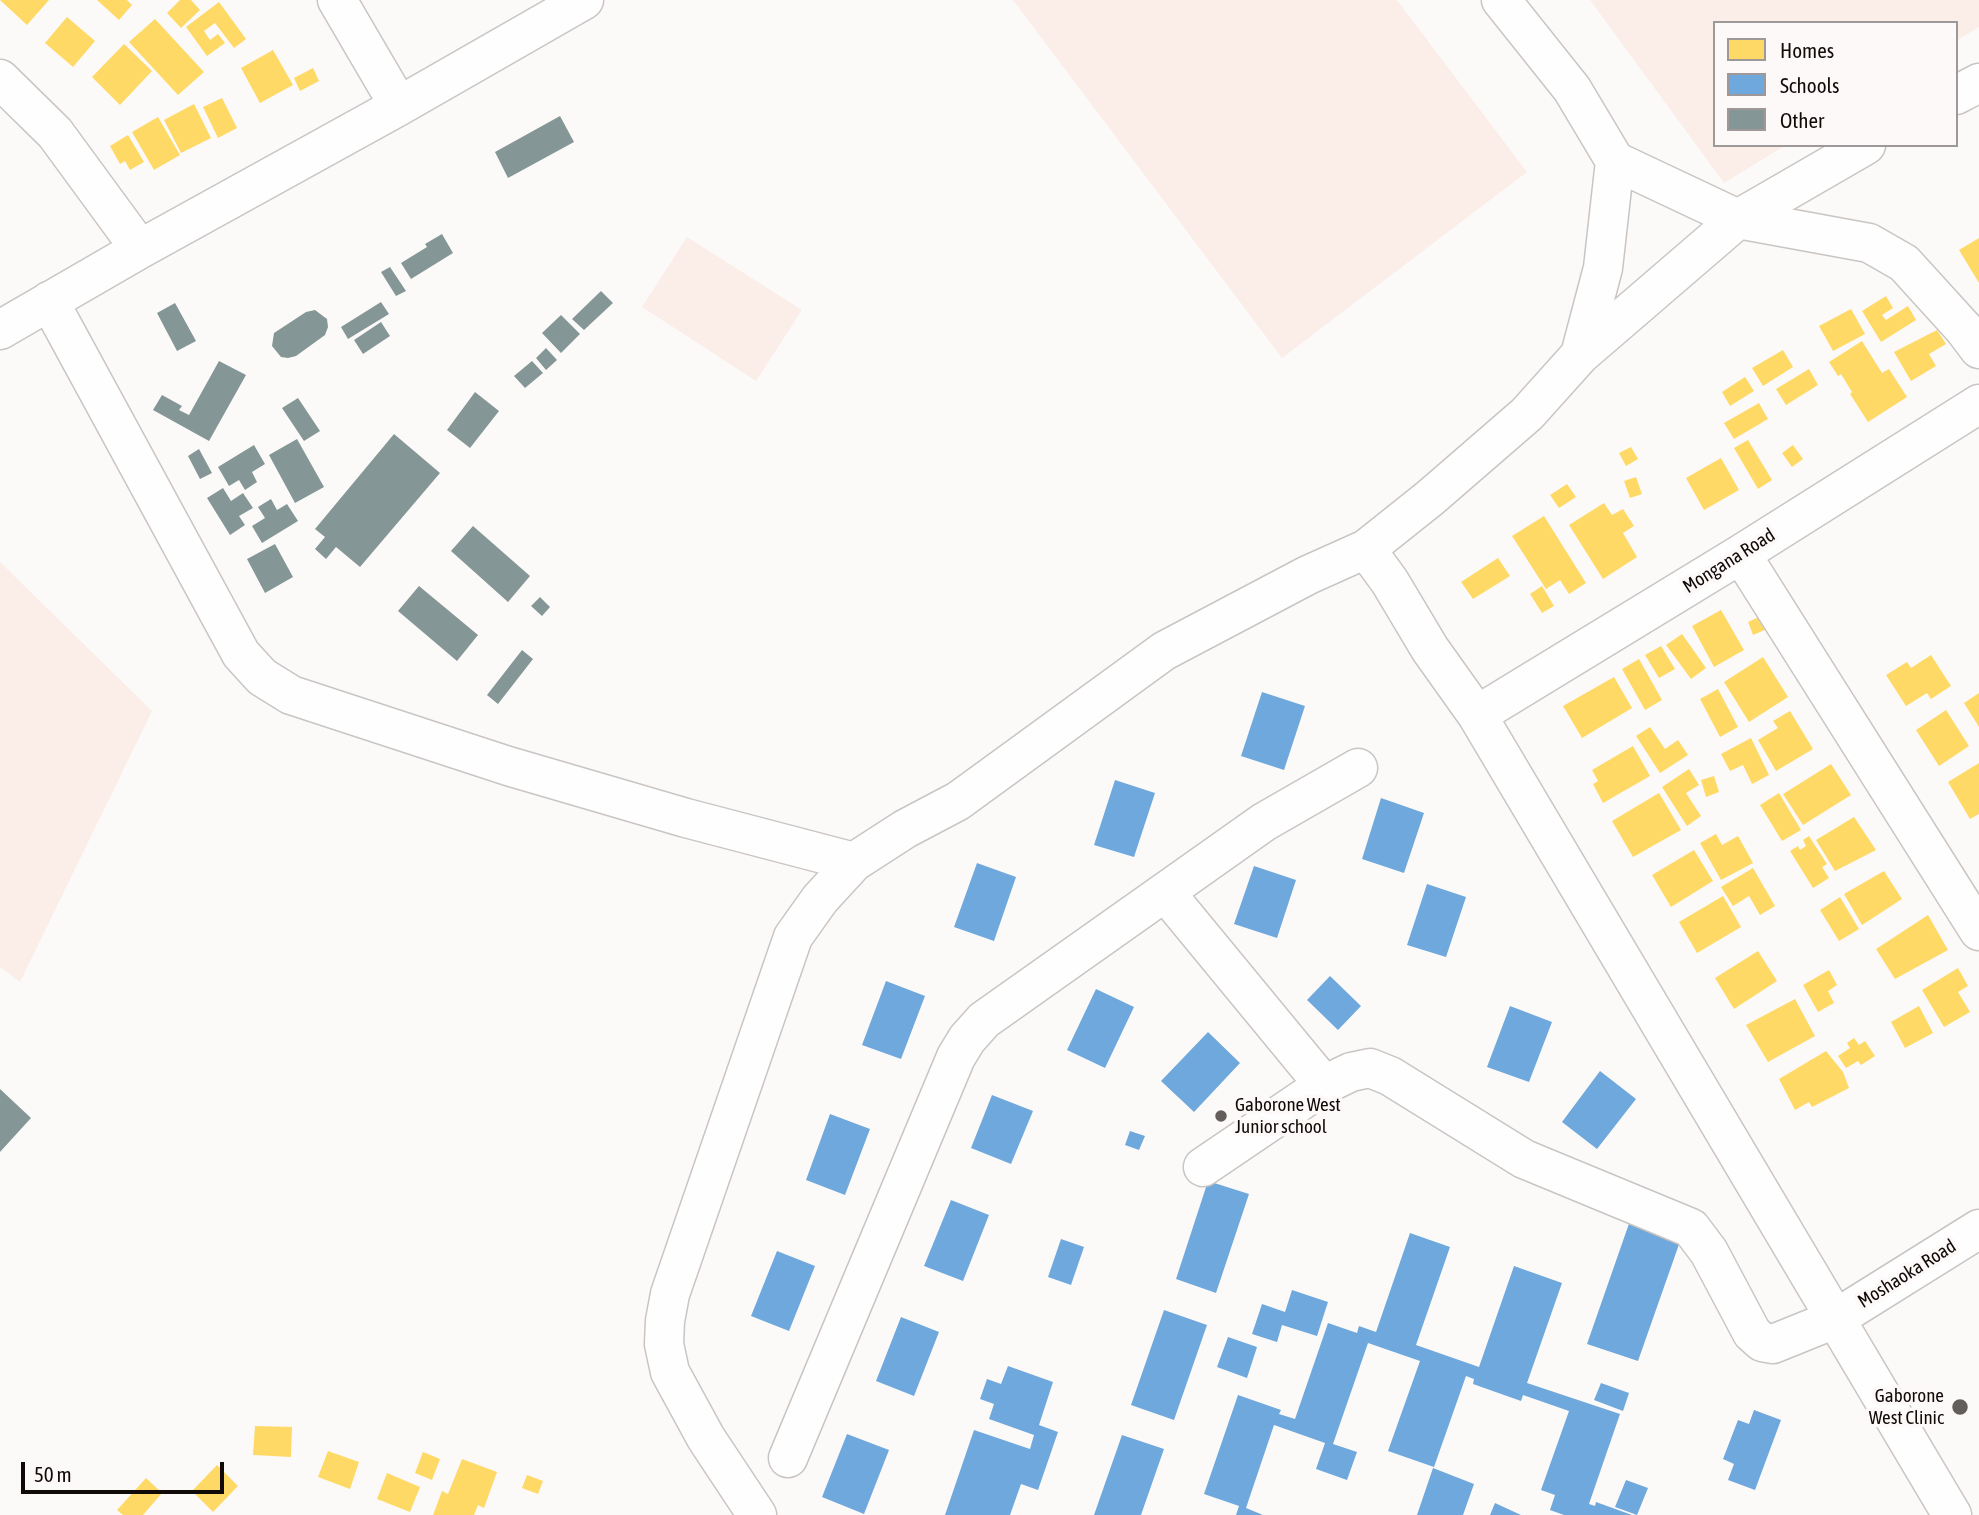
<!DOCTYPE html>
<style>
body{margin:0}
#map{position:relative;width:1979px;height:1515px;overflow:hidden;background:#fcfaf9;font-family:"Asap Condensed",sans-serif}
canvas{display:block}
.legend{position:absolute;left:1713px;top:21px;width:245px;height:126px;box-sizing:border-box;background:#fdf9f8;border:2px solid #9e9998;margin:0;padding:9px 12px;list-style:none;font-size:21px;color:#100a08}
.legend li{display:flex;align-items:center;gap:14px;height:35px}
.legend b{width:35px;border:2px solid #9e9998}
.scale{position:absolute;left:21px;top:1462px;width:203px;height:32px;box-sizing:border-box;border:4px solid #100a08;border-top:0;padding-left:9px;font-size:21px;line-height:24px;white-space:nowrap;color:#100a08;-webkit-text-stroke:5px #fdf9f8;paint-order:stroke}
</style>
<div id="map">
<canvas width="1979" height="1515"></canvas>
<ul class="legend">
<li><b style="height:19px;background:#ffd966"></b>Homes</li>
<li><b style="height:19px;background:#6fa8dc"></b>Schools</li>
<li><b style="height:19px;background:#849696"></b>Other</li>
</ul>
<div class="scale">50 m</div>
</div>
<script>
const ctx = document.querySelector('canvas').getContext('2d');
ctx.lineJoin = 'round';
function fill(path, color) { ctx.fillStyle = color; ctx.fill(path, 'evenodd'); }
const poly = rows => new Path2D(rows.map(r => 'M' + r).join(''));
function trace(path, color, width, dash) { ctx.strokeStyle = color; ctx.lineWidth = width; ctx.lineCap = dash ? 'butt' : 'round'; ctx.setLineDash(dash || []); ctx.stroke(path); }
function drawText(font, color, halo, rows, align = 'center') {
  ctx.font = font + ' "Asap Condensed",sans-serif'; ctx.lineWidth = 7; ctx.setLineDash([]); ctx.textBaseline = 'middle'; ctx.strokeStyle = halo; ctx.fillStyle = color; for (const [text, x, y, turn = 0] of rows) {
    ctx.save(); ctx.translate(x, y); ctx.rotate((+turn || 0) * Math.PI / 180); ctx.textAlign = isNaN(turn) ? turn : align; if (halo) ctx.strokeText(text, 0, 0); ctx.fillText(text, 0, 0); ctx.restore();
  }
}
fill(poly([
 [1013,0,1397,0,1527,172,1282,358],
 [1590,0,1979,0,1979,27,1956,41,1956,23,1715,23,1715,145,1786,145,1724,183],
 [687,237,802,310,756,381,642,307],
 [0,562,152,711,20,982,0,967]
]), '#fbede8');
fill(poly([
 [0,0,49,0,27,25],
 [97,0,127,0,132,5,119,20],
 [180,0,191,0,200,10,181,28,167,13],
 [219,2,246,39,234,48,215,23,204,31,210,40,218,34,225,43,207,56,186,27],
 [67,17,95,41,73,67,45,43],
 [155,19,204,72,178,95,129,42],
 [124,44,152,71,120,105,92,77],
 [273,50,293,85,260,103,241,68],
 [313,68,319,81,300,91,294,78],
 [222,98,237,128,218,138,203,107],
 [194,104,211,138,181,153,164,120],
 [158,117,180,155,154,170,132,132],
 [128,135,144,162,130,170,125,161,120,164,110,146],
 [1979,238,1979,283,1959,250],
 [1886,296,1893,308,1882,315,1886,320,1908,306,1916,320,1881,342,1862,311],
 [1851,309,1865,334,1833,351,1819,326],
 [1937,330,1946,344,1929,354,1936,366,1911,381,1894,352],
 [1862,341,1882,373,1889,369,1907,397,1868,422,1850,394,1852,392,1841,374,1838,376,1829,362],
 [1783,350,1793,367,1763,386,1752,368],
 [1809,369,1818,385,1786,405,1776,389],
 [1745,377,1754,391,1730,406,1722,392],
 [1759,403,1768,419,1734,439,1724,423],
 [1748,440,1772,480,1758,489,1734,448],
 [1793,445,1803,459,1792,467,1782,453],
 [1631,447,1638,459,1626,466,1619,453],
 [1721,458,1739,490,1704,510,1686,478],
 [1636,477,1642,494,1630,498,1624,481],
 [1567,484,1576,497,1559,508,1550,495],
 [1604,503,1612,515,1623,509,1634,526,1623,533,1637,557,1603,579,1569,525],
 [1544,516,1586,583,1569,594,1560,580,1546,589,1512,536],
 [1498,558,1510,576,1473,599,1461,582],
 [1542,586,1554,606,1542,613,1530,594],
 [1721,610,1744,650,1714,667,1692,626],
 [1761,616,1767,629,1753,635,1748,622],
 [1682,634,1706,668,1691,679,1666,645],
 [1661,646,1675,669,1659,678,1645,655],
 [1931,655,1951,686,1931,699,1927,693,1906,706,1886,675,1907,662,1911,668],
 [1763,657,1788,697,1749,722,1724,682],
 [1639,659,1662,700,1645,710,1622,669],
 [1614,677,1632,708,1582,738,1563,706],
 [1718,689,1738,727,1720,737,1700,699],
 [1979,693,1979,727,1964,703],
 [1946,710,1969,746,1939,766,1916,730],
 [1790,711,1813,749,1776,771,1758,740,1778,728,1773,721],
 [1650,727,1665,749,1678,740,1688,755,1660,773,1636,736],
 [1751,738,1769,775,1752,784,1743,765,1730,771,1721,754],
 [1633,746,1650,776,1603,803,1593,784,1598,781,1592,770],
 [1979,763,1979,814,1970,819,1948,782],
 [1831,764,1851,795,1803,825,1783,794],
 [1689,769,1699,785,1686,793,1701,816,1687,826,1662,787],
 [1714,776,1719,792,1706,797,1701,780],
 [1659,793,1681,830,1633,857,1612,821],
 [1779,793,1801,830,1782,841,1760,805],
 [1854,817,1876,850,1835,871,1816,840],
 [1716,834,1722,845,1738,836,1753,863,1721,880,1700,843],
 [1809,836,1827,864,1822,867,1829,878,1813,888,1790,851,1798,846,1800,850,1806,846,1803,840],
 [1694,850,1713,881,1671,907,1652,875],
 [1753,868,1775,906,1760,915,1749,896,1733,906,1721,887],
 [1884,871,1902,899,1862,925,1844,894],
 [1723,896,1741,927,1697,953,1679,922],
 [1840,897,1859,929,1839,941,1820,910],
 [1928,915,1948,950,1895,979,1876,949],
 [1758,951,1777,981,1734,1009,1715,978],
 [1958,968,1968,986,1958,992,1970,1012,1944,1027,1922,990],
 [1829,970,1837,985,1828,991,1834,1003,1818,1012,1803,985],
 [1795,999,1815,1036,1768,1062,1746,1025],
 [1919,1006,1933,1033,1905,1048,1891,1022],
 [1854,1038,1859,1045,1865,1041,1875,1056,1861,1065,1858,1061,1846,1068,1838,1056,1850,1048,1847,1043],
 [1826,1051,1843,1072,1849,1088,1812,1107,1809,1102,1795,1110,1779,1079],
 [255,1426,292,1427,291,1457,253,1455],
 [328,1451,359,1462,350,1489,318,1477],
 [423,1452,440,1459,432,1480,415,1473],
 [462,1459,497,1472,484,1508,478,1505,474,1515,433,1515,442,1491,448,1494],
 [217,1465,238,1486,213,1512,192,1491],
 [387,1473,420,1487,410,1512,377,1499],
 [527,1475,543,1481,538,1494,522,1488],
 [146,1478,162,1493,143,1515,123,1515,117,1510]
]), '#ffd966');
fill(poly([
 [1262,692,1305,706,1284,770,1241,756],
 [1115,780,1155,793,1134,857,1094,845],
 [1381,798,1424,813,1404,873,1362,859],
 [977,863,1016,877,994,941,954,927],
 [1254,866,1296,880,1277,938,1234,924],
 [1427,884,1466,897,1446,957,1407,945],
 [1330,976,1361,1006,1338,1030,1307,1000],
 [886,981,925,996,901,1059,862,1045],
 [1096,989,1134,1007,1105,1068,1067,1050],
 [1510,1006,1552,1022,1529,1082,1487,1067],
 [1208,1032,1240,1063,1194,1112,1161,1081],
 [1600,1071,1636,1099,1597,1149,1562,1122],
 [992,1095,1033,1111,1011,1164,971,1148],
 [830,1114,870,1129,845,1195,806,1180],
 [1130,1131,1145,1136,1139,1150,1125,1145],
 [1208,1181,1249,1194,1216,1293,1176,1279],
 [951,1200,989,1215,963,1281,924,1266],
 [1632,1215,1683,1233,1638,1361,1587,1344],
 [1410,1233,1450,1247,1416,1345,1479,1367,1514,1266,1562,1283,1527,1383,1620,1414,1589,1504,1595,1506,1596,1502,1632,1515,1564,1515,1550,1510,1555,1495,1541,1490,1569,1411,1523,1395,1521,1401,1473,1384,1474,1379,1466,1376,1434,1467,1388,1451,1420,1361,1368,1343,1333,1444,1357,1452,1347,1480,1316,1469,1325,1443,1274,1425,1246,1508,1263,1515,1236,1515,1239,1506,1204,1494,1238,1395,1281,1410,1279,1414,1295,1419,1328,1323,1357,1333,1359,1326,1376,1332],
 [1061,1239,1084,1247,1071,1285,1048,1277],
 [777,1251,815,1266,789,1331,751,1316],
 [1292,1290,1328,1302,1317,1336,1282,1325,1277,1342,1252,1334,1262,1304,1285,1312],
 [1164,1310,1207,1325,1174,1420,1131,1405],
 [901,1317,939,1332,914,1396,876,1381],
 [1228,1337,1257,1347,1247,1378,1217,1367],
 [1008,1366,1053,1382,1039,1425,1058,1432,1038,1490,1021,1484,1010,1515,945,1515,974,1430,1030,1449,1034,1435,989,1419,994,1404,980,1399,987,1379,1001,1384],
 [1601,1383,1629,1393,1623,1411,1594,1400],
 [1754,1410,1781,1420,1755,1490,1728,1480,1734,1464,1723,1459,1738,1420,1749,1424],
 [847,1434,889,1450,864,1514,822,1497],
 [1122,1435,1164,1449,1141,1515,1094,1515],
 [1433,1468,1474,1484,1463,1515,1417,1515],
 [1626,1480,1648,1488,1637,1515,1615,1507],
 [1495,1503,1521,1515,1490,1515]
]), '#6fa8dc');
fill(poly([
 [560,116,574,142,508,178,495,152],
 [442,234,453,253,411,279,401,263,427,247,425,244],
 [390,267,406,291,396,296,381,272],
 [601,291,613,303,584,330,572,319],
 [381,302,389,314,348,339,341,327],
 [175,303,196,341,177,351,157,313],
 [315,310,327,319,328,327,325,335,296,356,288,358,281,357,272,346,274,333,306,312],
 [561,315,580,334,561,353,542,333],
 [381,322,390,336,363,354,354,340],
 [546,348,557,360,546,370,536,358],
 [219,361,246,375,209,441,153,410,162,395,182,406,179,410,189,415],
 [532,361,543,373,525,388,514,376],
 [475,392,499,411,470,448,447,430],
 [298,398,320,431,304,441,282,408],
 [394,434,440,473,360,567,336,547,326,559,315,549,325,537,315,529],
 [297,439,324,487,295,503,269,455],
 [254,445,265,464,252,472,257,482,245,490,239,480,229,486,218,467],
 [199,449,212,473,200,479,188,456],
 [223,488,231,501,243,493,253,508,239,516,245,525,230,535,207,498],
 [271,499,277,510,287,504,298,521,262,543,252,526,265,518,258,507],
 [473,526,530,576,508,602,451,551],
 [275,544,293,577,265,593,247,559],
 [419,586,478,635,457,661,398,611],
 [540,597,550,607,542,616,531,606],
 [522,650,533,659,498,704,487,695],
 [0,1089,31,1118,0,1152]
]), '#849696');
const minor = poly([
 [337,0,399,106],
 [1501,0,1572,89,1615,161,1738,219,1869,243,1904,263,1964,329,1979,349],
 [0,79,55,133,140,249],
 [1956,95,1979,83],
 [49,301,241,654,262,677,291,695,508,766,686,818,854,862],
 [0,330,140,249,399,106,584,0],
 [1580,355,1603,268,1615,161],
 [1366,549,1430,498,1527,414,1580,355,1738,219,1866,145],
 [1741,554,1979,931],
 [1477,715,1741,554,1979,404],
 [1165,892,1324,1085],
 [1203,1167,1324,1085,1351,1072,1370,1068,1390,1076,1524,1159,1691,1228,1709,1252,1752,1333,1762,1342,1773,1344,1835,1319,1979,1229],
 [788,1458,956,1057,967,1039,984,1020,1264,822,1358,768],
 [757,1515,706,1438,670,1372,664,1344,665,1321,670,1294,793,937,820,899,854,862,905,829,958,801,1164,651,1308,575,1366,549,1390,582,1430,649,1477,715,1952,1515]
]);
trace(minor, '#c9c5c3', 41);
trace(minor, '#fffefe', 38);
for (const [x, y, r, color] of [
 [1221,1116,7,"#635e5c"],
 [1960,1407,9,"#635e5c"]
]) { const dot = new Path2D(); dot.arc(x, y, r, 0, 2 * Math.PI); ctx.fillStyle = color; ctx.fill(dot); trace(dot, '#fdf9f8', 2.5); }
drawText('19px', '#100a08', '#fdf9f8', [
 ["Mongana Road",1729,561,-32],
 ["Moshaoka Road",1907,1274,-32]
]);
drawText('19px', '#100a08', '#fdf9f8', [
 ["Gaborone West",1235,1105],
 ["Junior school",1235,1127],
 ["Gaborone",1944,1396,"right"],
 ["West Clinic",1944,1418,"right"]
], 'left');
</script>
